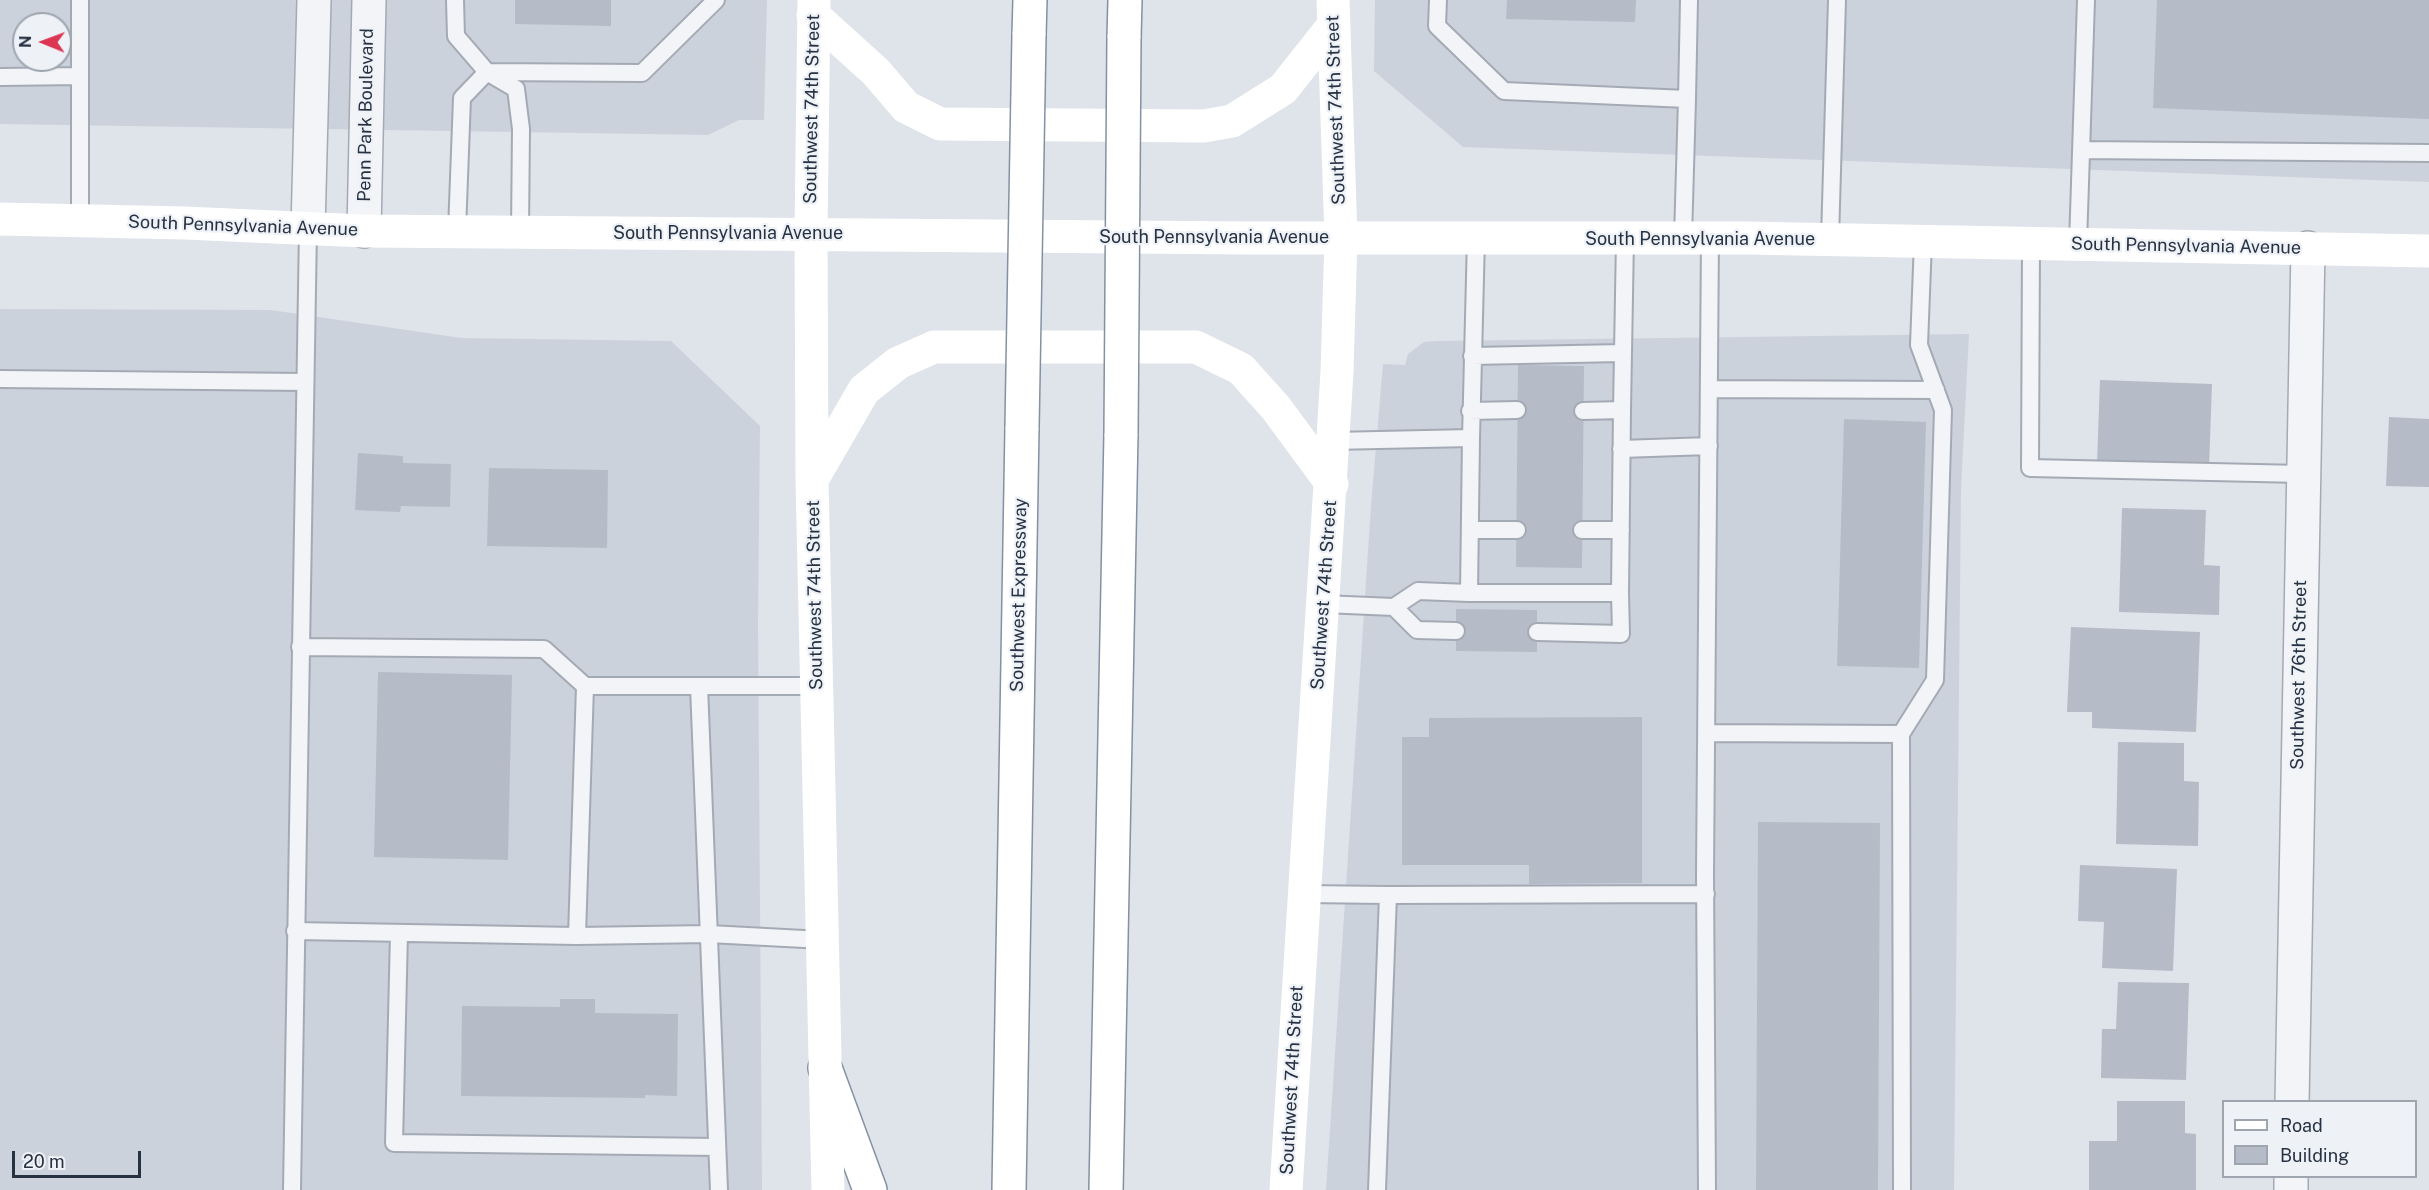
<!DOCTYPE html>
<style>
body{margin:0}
#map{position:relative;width:2429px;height:1190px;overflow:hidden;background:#dfe3ea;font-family:"Public Sans",sans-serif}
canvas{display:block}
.legend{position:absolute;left:2222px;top:1100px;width:195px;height:78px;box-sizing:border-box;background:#eef2f7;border:2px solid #9ea5af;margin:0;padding:8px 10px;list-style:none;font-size:18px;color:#263142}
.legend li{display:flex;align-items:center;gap:12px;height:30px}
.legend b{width:30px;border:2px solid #9ea5af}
.north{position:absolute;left:12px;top:12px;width:60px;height:60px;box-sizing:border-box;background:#eef2f7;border:2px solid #9ea5af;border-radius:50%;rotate:271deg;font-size:16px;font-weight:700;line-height:24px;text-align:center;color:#263142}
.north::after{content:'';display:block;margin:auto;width:21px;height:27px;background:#dc3654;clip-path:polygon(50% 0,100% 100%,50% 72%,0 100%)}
.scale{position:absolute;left:12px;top:1151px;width:129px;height:27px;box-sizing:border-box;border:3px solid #263142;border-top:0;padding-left:8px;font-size:18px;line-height:21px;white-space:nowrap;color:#263142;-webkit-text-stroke:4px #eef2f7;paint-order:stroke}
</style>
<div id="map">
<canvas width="2429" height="1190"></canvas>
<ul class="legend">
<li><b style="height:8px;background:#fff"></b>Road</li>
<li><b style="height:16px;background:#b5bcc7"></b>Building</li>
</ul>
<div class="north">N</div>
<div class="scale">20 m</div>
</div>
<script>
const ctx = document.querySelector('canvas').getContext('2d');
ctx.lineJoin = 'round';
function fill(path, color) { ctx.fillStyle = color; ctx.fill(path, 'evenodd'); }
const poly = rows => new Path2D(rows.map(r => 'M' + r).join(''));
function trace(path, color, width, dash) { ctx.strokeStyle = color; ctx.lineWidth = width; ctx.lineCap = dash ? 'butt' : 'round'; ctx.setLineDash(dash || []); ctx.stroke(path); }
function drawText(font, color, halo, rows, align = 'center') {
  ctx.font = font + ' "Public Sans",sans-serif'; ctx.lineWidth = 4.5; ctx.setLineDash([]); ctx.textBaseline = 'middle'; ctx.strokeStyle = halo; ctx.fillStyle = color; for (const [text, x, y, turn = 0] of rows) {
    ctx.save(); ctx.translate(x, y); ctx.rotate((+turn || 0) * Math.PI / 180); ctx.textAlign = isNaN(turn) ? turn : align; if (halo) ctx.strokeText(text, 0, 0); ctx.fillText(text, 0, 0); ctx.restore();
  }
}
fill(poly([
 [0,0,767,0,764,120,739,120,708,135,0,124],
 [24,24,60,24,60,60,24,60],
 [1375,0,2429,0,2429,182,1463,147,1374,71],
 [0,309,271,310,461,338,671,341,760,426,758,623,762,1190,0,1190],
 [1969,334,1961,489,1954,1190,1326,1190,1371,506,1383,364,1405,365,1408,354,1424,342,1437,341]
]), '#ccd2dc');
fill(poly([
 [515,0,611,0,611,26,515,24],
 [1507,0,1636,0,1635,22,1506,19],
 [2157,0,2429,0,2429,119,2153,108],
 [1518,365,1584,366,1582,568,1516,567],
 [2100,380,2212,384,2209,468,2097,464],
 [2389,417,2429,419,2429,487,2386,486],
 [1844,419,1926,422,1919,668,1837,666],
 [358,453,403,456,403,463,451,464,450,507,401,506,400,512,355,510],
 [489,468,608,470,607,548,487,546],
 [2122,508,2206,510,2204,565,2220,566,2219,615,2119,612],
 [1456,609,1537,610,1537,652,1456,651],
 [2071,627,2200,632,2196,732,2092,728,2092,712,2067,712],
 [378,672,512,675,508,860,374,857],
 [1642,717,1642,883,1529,884,1529,865,1402,865,1402,737,1429,737,1429,718],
 [2118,742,2184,743,2184,781,2199,782,2198,846,2116,844],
 [1758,822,1880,823,1878,1190,1756,1190],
 [2080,865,2177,869,2173,971,2102,968,2104,922,2078,921],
 [2118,982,2189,983,2186,1080,2101,1078,2102,1029,2116,1029],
 [560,999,595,999,595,1013,678,1014,677,1096,645,1095,645,1098,461,1096,462,1006,560,1007],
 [2117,1101,2185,1101,2185,1133,2196,1134,2196,1190,2089,1190,2089,1141,2117,1141]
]), '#b5bcc7');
const lane = poly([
 [455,0,456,36,487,72,642,73,716,0],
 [1438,0,1437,26,1504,91,1687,99,1683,238],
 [0,77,80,76],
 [1687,99,1689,0],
 [2081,150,2429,153],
 [80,221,80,0],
 [457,231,462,98,487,72,516,89,521,129,520,232],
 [1830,239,1837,0],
 [2031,244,2030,468,2302,474],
 [2078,244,2086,0],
 [1472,356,1622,353],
 [0,379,305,382],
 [1710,389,1936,390],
 [1470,411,1517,410],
 [1583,411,1622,410,1625,238],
 [1333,441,1471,438,1476,237],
 [1621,449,1709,446],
 [1470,530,1517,530],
 [1582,530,1621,530],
 [1469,593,1620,593,1622,410],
 [1323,604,1394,607,1418,591,1469,593,1471,438],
 [1394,607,1417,630,1456,631],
 [1537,632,1621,634,1620,593],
 [300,647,544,649,585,686,817,686],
 [699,686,719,1190],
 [1707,733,1901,734,1935,680,1943,410,1919,345,1923,241],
 [1901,734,1902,1190],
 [1304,894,1388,895,1377,1190],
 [1388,895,1706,894],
 [295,931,577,936,709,934,823,940],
 [399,933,394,1143,717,1147],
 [577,936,585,686],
 [292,1190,308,229],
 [1707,1190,1705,874,1710,238]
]);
const street = poly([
 [308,229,314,0],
 [364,231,369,0],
 [2292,1102,2308,248],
 [2291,1190,2291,1176]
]);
const highway = poly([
 [1029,35,1030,0],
 [1124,38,1125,0],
 [825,1068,870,1190],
 [1009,1190,1022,427],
 [1106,1190,1121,434]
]);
trace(lane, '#a4aab4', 20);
trace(street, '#a4aab4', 36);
trace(highway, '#8491a2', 36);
trace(lane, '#f2f4f7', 16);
trace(street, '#f2f4f7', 33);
trace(poly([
 [814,0,811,233,812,479,828,1190],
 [813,15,876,72,906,107,940,124,1204,126,1232,121,1283,89,1333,26],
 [0,219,185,223,364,231,1252,238,1746,238,2429,251],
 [813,478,864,390,898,363,934,347,1196,347,1241,369,1276,408,1332,484],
 [1286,1190,1337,372,1341,237,1333,0]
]), '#fff', 33);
trace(highway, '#fff', 33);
const highwayBridge = poly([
 [1022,427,1029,35],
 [1121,434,1124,38]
]);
trace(highwayBridge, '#8491a2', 36, []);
trace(highwayBridge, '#fff', 33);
drawText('18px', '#263142', '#eef2f7', [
 ["Southwest 74th Street",812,109,-89],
 ["Southwest 74th Street",1336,110,-92],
 ["Penn Park Boulevard",366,115,-89],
 ["South Pennsylvania Avenue",243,226,2],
 ["South Pennsylvania Avenue",728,233],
 ["South Pennsylvania Avenue",1214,237],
 ["South Pennsylvania Avenue",1700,239],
 ["South Pennsylvania Avenue",2186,246,1],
 ["Southwest 74th Street",815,595,-91],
 ["Southwest Expressway",1019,595,-89],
 ["Southwest 74th Street",1324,595,-86],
 ["Southwest 76th Street",2299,675,-89],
 ["Southwest 74th Street",1292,1080,-87]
]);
</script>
